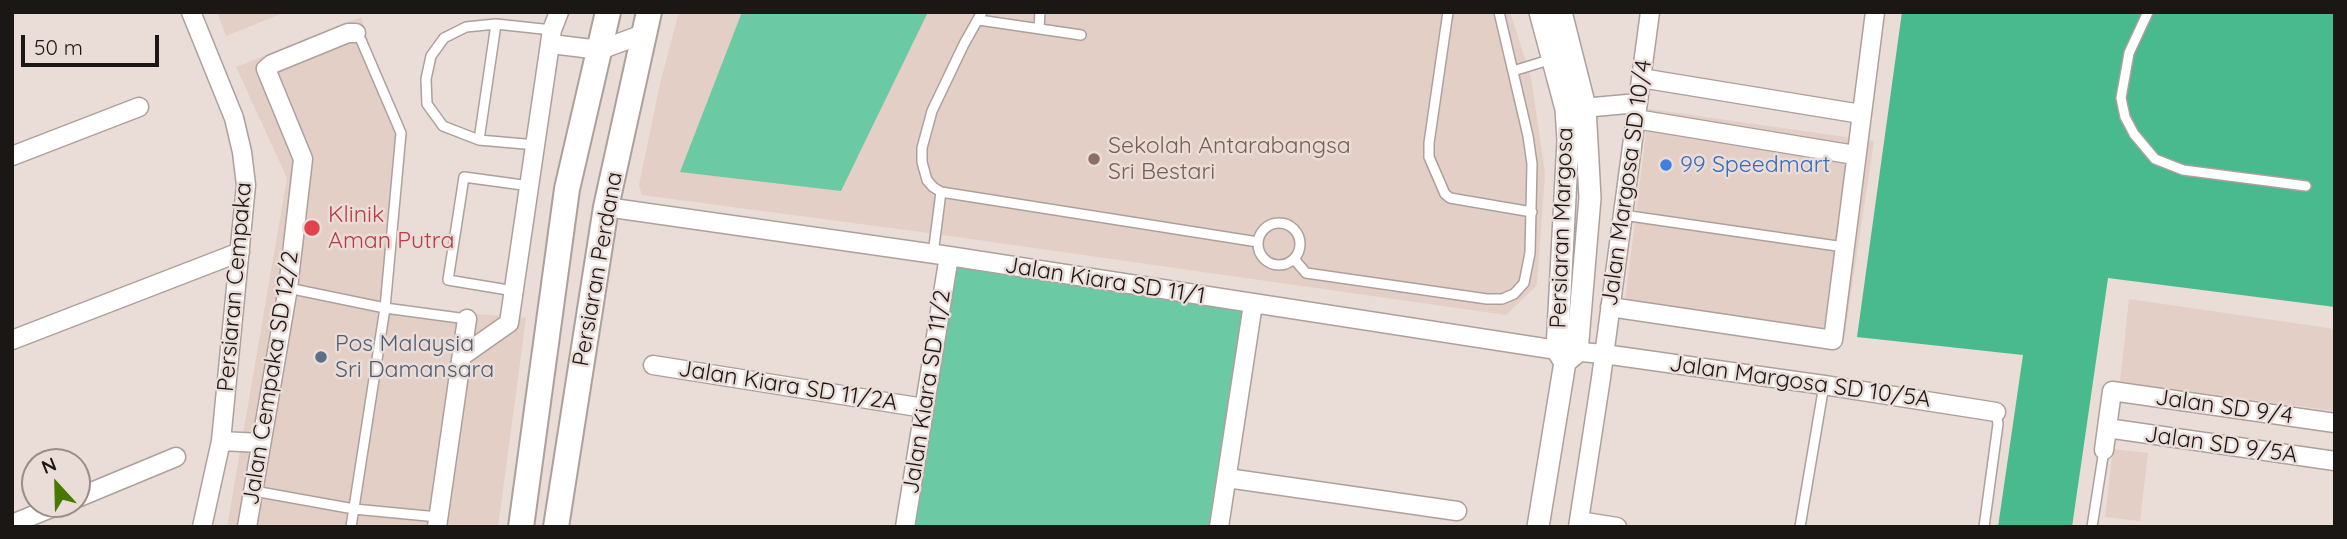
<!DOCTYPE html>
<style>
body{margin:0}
#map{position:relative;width:2347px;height:539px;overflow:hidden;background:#eadcd7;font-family:Quicksand,sans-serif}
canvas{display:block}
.frame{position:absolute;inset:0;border:14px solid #1b1715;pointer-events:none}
.north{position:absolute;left:21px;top:448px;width:70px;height:70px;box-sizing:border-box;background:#eadcd7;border:2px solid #978d89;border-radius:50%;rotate:338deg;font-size:19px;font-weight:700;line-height:28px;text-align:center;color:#1b1715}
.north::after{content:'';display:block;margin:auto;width:24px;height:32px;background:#477800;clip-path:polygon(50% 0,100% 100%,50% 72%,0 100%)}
.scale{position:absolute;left:21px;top:35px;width:138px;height:32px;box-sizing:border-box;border:4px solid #1b1715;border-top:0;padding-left:9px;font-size:21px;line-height:24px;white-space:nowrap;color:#1b1715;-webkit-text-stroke:5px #eadcd7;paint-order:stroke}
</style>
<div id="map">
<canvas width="2347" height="539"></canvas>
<div class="frame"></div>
<div class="north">N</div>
<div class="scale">50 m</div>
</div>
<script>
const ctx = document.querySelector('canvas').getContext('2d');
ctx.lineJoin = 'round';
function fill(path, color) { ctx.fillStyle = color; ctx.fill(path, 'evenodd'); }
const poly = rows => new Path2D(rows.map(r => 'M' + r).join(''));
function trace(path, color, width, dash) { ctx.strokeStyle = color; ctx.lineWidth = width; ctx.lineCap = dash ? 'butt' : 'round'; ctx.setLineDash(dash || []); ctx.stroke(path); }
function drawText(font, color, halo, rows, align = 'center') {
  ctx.font = font + ' Quicksand,sans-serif'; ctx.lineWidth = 5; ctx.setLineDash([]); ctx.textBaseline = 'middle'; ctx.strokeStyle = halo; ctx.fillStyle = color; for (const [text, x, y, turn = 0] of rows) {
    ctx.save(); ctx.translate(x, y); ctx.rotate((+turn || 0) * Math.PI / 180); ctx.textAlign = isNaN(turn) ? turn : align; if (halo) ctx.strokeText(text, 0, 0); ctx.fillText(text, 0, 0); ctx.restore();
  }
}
fill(poly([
 [217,12,286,12,226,36],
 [679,12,1510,12,1531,77,1545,173,1537,285,1506,315,936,234,642,195,639,185,660,84],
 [361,17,400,144,381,306,526,318,498,527,227,527,287,178,236,67],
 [1649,109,1874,141,1844,340,1625,302],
 [2129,299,2335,329,2335,411,2120,382],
 [2113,449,2148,453,2140,521,2105,517]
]), '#e4cfc6');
fill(poly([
 [742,12,928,12,841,191,680,172],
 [952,264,1247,310,1213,527,910,527]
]), '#6bcaa3');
fill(poly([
 [1902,12,2335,12,2335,307,2108,278,2072,527,1998,527,2023,355,1857,337]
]), '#49b98e');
const service = poly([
 [982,12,964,44,932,111,922,148,922,162,927,180,933,187,941,192,1258,242],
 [1448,12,1429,143,1429,157,1445,194,1450,198,1532,212],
 [2148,12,2129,53,2121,98,2125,117,2134,134,2155,159,2183,170,2306,186],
 [979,20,1081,35],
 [1039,29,1040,12],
 [1513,71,1552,59],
 [479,140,496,24],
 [536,145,479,140,443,126,427,104,426,79,431,56,444,38,466,27,496,24,552,30],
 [1623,215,1844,247],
 '1258 244a21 21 0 1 1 42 0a21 21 0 1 1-42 0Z',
 [933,254,941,192],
 [1294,259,1306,273,1487,299,1502,299,1514,294,1524,283,1530,253,1532,164,1528,136,1499,12],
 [288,288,385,308,467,319],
 [514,291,448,280,464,177,530,186],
 [254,491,354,509,438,517],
 [351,527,385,308,401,133,361,40,356,33],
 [1800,527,1824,385],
 [1984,527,1998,424,1996,412],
 [2092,527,2104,450]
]);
const minor = poly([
 [191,12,234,118,242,152,246,185,221,441,202,527],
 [551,44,600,50,643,34],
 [1641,78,1861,114],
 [1572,109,1638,103],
 [1636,119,1855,155],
 [12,156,139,107],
 [606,207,949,256,1557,350,1604,354,1824,385,1996,412],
 [1610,307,1833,340,1875,12],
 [12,340,240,252],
 [462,356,509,323,552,30,559,12],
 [653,365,924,408],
 [2107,428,2335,461],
 [221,441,261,443],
 [2104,450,2112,391,2335,423],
 [1227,478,1457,511],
 [77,498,176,457],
 [1579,521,1617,527],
 [12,524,61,504],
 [247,527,288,288,303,159,266,69,272,64,348,33,356,33],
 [437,527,467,319],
 [905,527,949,256],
 [1219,527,1253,304],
 [1578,527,1601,378,1650,12]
]);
const tertiary = poly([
 [1561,12,1585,107,1590,198,1577,352,1565,362],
 [1538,527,1565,362,1557,350,1568,140,1566,109,1540,12]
]);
const secondary = poly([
 [521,527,567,189,608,12],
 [556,527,606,207,649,12]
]);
trace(service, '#ada09b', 12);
trace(minor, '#ada09b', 21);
trace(tertiary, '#ada09b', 24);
trace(secondary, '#ada09b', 28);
trace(service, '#fff', 9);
trace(minor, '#fff', 18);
trace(tertiary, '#fff', 21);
trace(secondary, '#fff', 24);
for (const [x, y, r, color] of [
 [1094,159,7,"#8d6e63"],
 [1666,165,7,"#3f7fe0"],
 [312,228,9,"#e0444e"],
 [321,357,7,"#5c6f8a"]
]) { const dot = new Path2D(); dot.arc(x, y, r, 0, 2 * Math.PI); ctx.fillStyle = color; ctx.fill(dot); trace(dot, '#eadcd7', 2.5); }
drawText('23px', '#785e54', '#eadcd7', [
 ["Sekolah Antarabangsa",1108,146],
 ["Sri Bestari",1108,172]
], 'left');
drawText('23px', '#366cbe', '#eadcd7', [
 ["99 Speedmart",1680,165]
], 'left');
drawText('23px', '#1b1715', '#eadcd7', [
 ["Jalan Margosa SD 10/4",1627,183,-82],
 ["Persiaran Margosa",1562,228,-88],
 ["Persiaran Perdana",598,269,-80],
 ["Jalan Kiara SD 11/1",1105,281,9],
 ["Persiaran Cempaka",235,287,-85],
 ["Jalan Cempaka SD 12/2",271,378,-81],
 ["Jalan Margosa SD 10/5A",1800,382,8],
 ["Jalan Kiara SD 11/2A",788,386,9],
 ["Jalan Kiara SD 11/2",927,392,-81],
 ["Jalan SD 9/4",2224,407,8],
 ["Jalan SD 9/5A",2221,445,8]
]);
drawText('23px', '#be3a42', '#eadcd7', [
 ["Klinik",328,215],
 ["Aman Putra",328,241]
], 'left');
drawText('23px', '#4e5e75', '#eadcd7', [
 ["Pos Malaysia",335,344],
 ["Sri Damansara",335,370]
], 'left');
</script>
